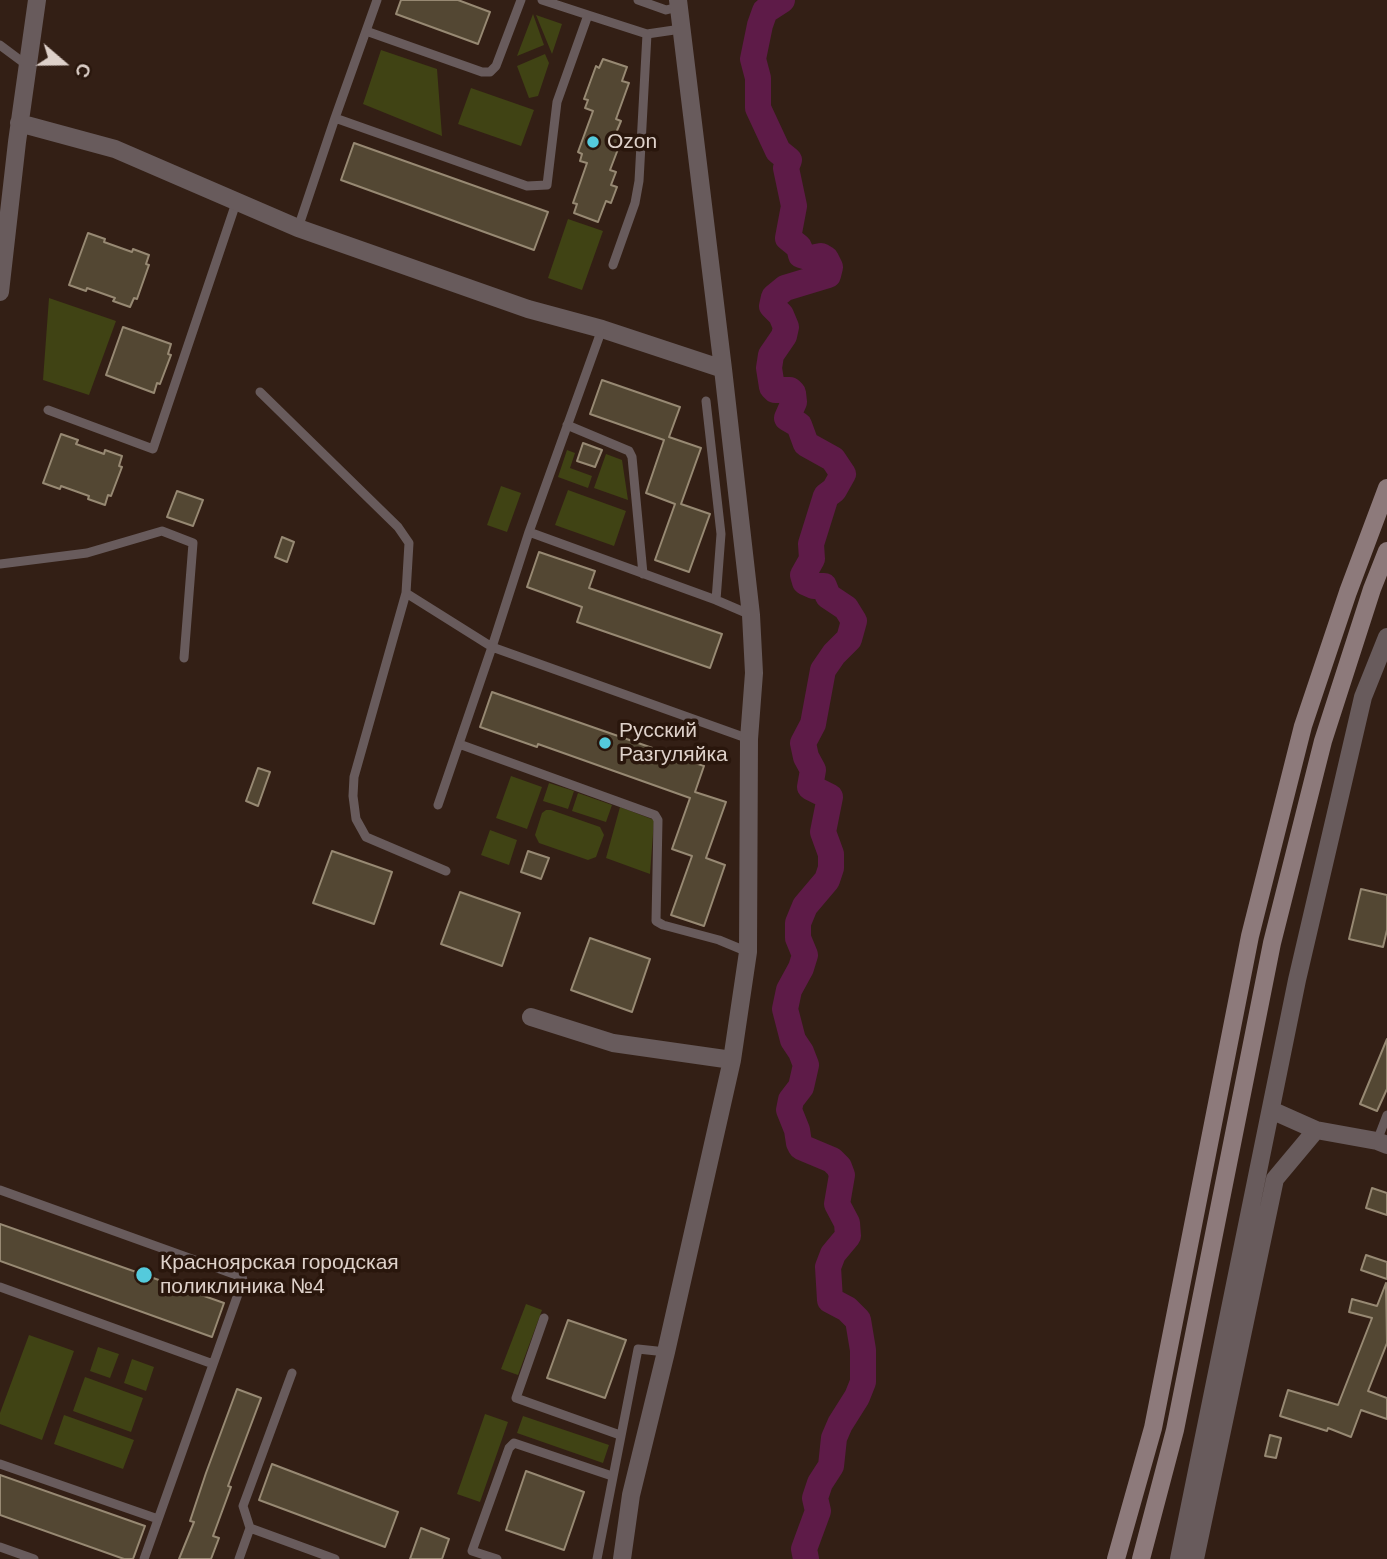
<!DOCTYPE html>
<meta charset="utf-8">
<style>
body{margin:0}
#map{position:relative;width:1387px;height:1559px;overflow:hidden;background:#331f15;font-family:Arial,sans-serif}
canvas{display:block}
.north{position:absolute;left:28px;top:28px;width:70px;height:70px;-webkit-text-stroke:5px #29160c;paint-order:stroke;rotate:110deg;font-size:19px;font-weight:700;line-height:28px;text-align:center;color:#ded1ca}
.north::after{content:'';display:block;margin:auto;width:24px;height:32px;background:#ded1ca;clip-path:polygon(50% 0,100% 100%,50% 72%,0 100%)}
</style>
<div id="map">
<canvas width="1387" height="1559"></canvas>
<div class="north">С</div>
</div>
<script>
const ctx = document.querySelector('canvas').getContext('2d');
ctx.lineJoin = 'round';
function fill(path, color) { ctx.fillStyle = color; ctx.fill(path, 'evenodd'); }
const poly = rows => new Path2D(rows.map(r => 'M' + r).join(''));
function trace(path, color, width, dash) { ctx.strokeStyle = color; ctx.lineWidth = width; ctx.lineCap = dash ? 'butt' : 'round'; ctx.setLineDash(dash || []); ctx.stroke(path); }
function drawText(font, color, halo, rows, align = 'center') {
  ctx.font = font + ' Arial,sans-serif'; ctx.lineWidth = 7; ctx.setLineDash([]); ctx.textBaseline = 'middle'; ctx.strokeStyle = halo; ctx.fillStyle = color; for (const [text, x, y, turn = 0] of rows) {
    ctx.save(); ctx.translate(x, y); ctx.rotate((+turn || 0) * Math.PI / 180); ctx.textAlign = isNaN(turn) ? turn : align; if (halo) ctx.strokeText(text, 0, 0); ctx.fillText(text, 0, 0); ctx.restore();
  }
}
fill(poly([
 [533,14,544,45,517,56],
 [536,15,562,24,552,54],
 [381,50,437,69,442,136,363,104],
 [545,54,549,63,538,96,529,98,517,66],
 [471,88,534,110,521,146,458,124],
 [568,219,603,231,582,290,548,278],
 [49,298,116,321,89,395,43,380],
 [567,450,575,453,570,468,592,476,588,488,558,477],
 [606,454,622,460,628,500,594,488],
 [501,486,521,493,507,532,487,525],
 [568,490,626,511,614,546,555,525],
 [511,776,542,787,527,829,496,818],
 [549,783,574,791,568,809,543,801],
 [578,793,612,805,606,822,572,811],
 [620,807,654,820,650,874,606,858],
 [546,810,551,810,600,827,604,835,596,857,588,860,539,843,535,835,542,813],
 [490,830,517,840,509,865,481,855],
 [526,1304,542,1310,518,1375,501,1369],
 [29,1335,74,1351,42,1440,0,1424,0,1413],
 [98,1347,119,1354,110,1378,90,1371],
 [132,1359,154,1367,146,1391,124,1383],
 [85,1377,143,1398,131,1432,73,1411],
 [485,1414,508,1422,480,1502,457,1494],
 [64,1415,134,1440,123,1469,54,1444],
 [523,1416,609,1445,603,1463,517,1433]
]), '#404314');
trace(poly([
 [782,0,765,11,760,25,753,59,758,78,758,108,778,151,789,160,786,168,794,206,788,238,799,247,801,255,811,258,821,256,826,259,830,267,828,275,785,288,774,297,772,306,781,315,786,327,784,336,771,355,769,368,772,387,775,390,790,390,793,393,794,402,787,418,799,425,806,444,833,459,843,474,834,490,826,496,811,544,812,559,803,575,805,582,814,586,824,586,828,596,846,608,854,621,849,639,834,654,823,670,813,724,803,743,806,757,813,770,810,787,830,797,823,832,831,854,831,868,827,880,805,906,798,923,798,938,805,955,801,968,789,990,785,1009,793,1040,801,1052,806,1065,801,1087,791,1100,789,1110,797,1130,799,1143,801,1147,832,1160,839,1167,842,1175,837,1204,847,1223,848,1236,833,1254,828,1267,830,1300,847,1309,858,1320,863,1350,863,1382,857,1397,840,1424,834,1438,831,1466,820,1483,815,1498,818,1511,804,1549,806,1559]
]), '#5e1b48', 26);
const building = poly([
 [401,0,458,0,490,12,478,44,396,14,401,0],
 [603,59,627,67,622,81,629,83,616,119,621,121,616,133,623,136,610,170,616,172,611,185,617,187,611,203,606,201,598,222,574,213,577,204,573,203,587,163,580,161,582,154,578,152,593,111,585,108,588,100,584,99,596,66,599,68,603,59],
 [354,143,548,212,534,250,341,180,354,143],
 [88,233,105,239,104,242,132,252,133,249,149,255,146,264,149,265,137,299,134,298,130,307,113,301,115,298,87,288,86,291,69,285,88,233],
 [123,327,171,344,168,354,171,355,160,384,157,383,154,393,106,375,123,327],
 [602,380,680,407,669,437,701,448,681,504,710,514,689,572,655,560,675,504,646,493,664,440,590,414,602,380],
 [61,434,78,440,76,444,104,454,105,450,122,456,119,466,122,467,111,496,108,495,105,505,88,499,89,496,61,486,60,489,43,483,61,434],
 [583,443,602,450,595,467,577,461,583,443],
 [177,491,203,500,193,526,167,517,177,491],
 [282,537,294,542,287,562,275,557,282,537],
 [539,552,595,571,589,588,722,634,710,668,577,622,582,607,527,587,539,552],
 [492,692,704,766,695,792,726,802,706,858,725,865,704,926,671,915,692,856,672,849,690,798,538,744,537,747,480,727,492,692],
 [258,768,270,772,258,806,246,801,258,768],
 [332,851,392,872,374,924,313,903,332,851],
 [528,851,549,858,541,879,521,872,528,851],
 [1361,889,1387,895,1387,930,1383,947,1349,939,1361,889],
 [460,892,520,913,502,966,441,944,460,892],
 [590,938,650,959,632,1012,571,990,590,938],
 [1387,1039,1387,1089,1377,1111,1360,1104,1387,1039],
 [1372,1188,1387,1193,1387,1215,1366,1208,1372,1188],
 [0,1224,224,1303,212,1337,0,1261,0,1224],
 [1366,1255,1387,1262,1387,1279,1361,1270,1366,1255],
 [1386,1283,1387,1343,1368,1391,1387,1398,1387,1419,1361,1410,1351,1437,1328,1428,1327,1431,1280,1416,1288,1390,1338,1405,1372,1318,1349,1312,1352,1299,1377,1306,1386,1283],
 [568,1320,626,1340,605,1398,547,1378,568,1320],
 [237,1389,261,1398,228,1486,231,1487,213,1536,219,1538,211,1559,179,1559,194,1522,190,1521,206,1473,237,1389],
 [1270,1435,1281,1438,1276,1458,1265,1456,1270,1435],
 [272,1464,398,1512,385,1547,259,1500,272,1464],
 [526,1471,584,1492,564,1550,506,1530,526,1471],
 [0,1475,145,1526,133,1559,124,1559,0,1515,0,1475],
 [421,1528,449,1539,442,1559,410,1559,421,1528]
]);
fill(building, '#534733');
trace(building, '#978973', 2);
trace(poly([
 [542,0,588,15],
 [638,0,666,10,678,7],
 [366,31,482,72,490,72,496,66,521,0],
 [0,45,28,66],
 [335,118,377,0],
 [298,228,335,118,527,186,547,185,557,102,588,15,647,34,681,29],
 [613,265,635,203,639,181,647,34],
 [260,392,398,527,409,543,406,593,354,777,353,796,356,819,366,837,446,871],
 [706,401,721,534,716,600],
 [48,410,153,449,236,203],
 [567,425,629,451,632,457,643,574],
 [529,532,716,600,751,615],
 [0,564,87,553,162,531,193,543,184,658],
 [406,593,492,647,749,739],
 [459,744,655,815,658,820,656,921,663,925,719,940,748,952],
 [438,805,492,647,529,532,602,329],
 [1377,1141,1387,1115],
 [0,1190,242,1277,243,1280,144,1559],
 [0,1287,213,1364],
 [544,1318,516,1398,620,1435],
 [0,1464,158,1519],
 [250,1528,335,1559],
 [0,1547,34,1559],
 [239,1559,250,1528,243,1506,292,1373],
 [497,1559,472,1551,509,1448,514,1443,612,1476],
 [597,1559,638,1349,666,1352]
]), '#685b5c', 9);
trace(poly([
 [19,123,115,149,298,228,528,309,602,329,723,369],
 [0,292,17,142,37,0],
 [531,1017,613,1043,732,1060],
 [1271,1110,1316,1130,1377,1141,1387,1145],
 [622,1559,631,1495,666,1352,732,1060,748,952,749,739,754,673,751,615,723,369,678,0],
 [1179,1559,1297,980,1363,697,1387,637],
 [1195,1559,1275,1179,1316,1130]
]), '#685b5c', 18);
trace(poly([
 [1116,1559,1153,1428,1250,936,1303,726,1348,592,1387,488],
 [1141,1559,1175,1430,1272,943,1323,741,1372,589,1387,551]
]), '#8d7a7b', 18);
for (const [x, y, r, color] of [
 [593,142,7,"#54cadc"],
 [605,743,7,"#54cadc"],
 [144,1275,9,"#54cadc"]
]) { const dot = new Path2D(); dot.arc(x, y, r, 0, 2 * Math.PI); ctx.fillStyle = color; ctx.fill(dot); trace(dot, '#29160c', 2.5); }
drawText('21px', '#ded1ca', '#29160c', [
 ["Ozon",607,142],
 ["Русский",619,731],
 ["Разгуляйка",619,755],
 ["Красноярская городская",160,1263],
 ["поликлиника №4",160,1287]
], 'left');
</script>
